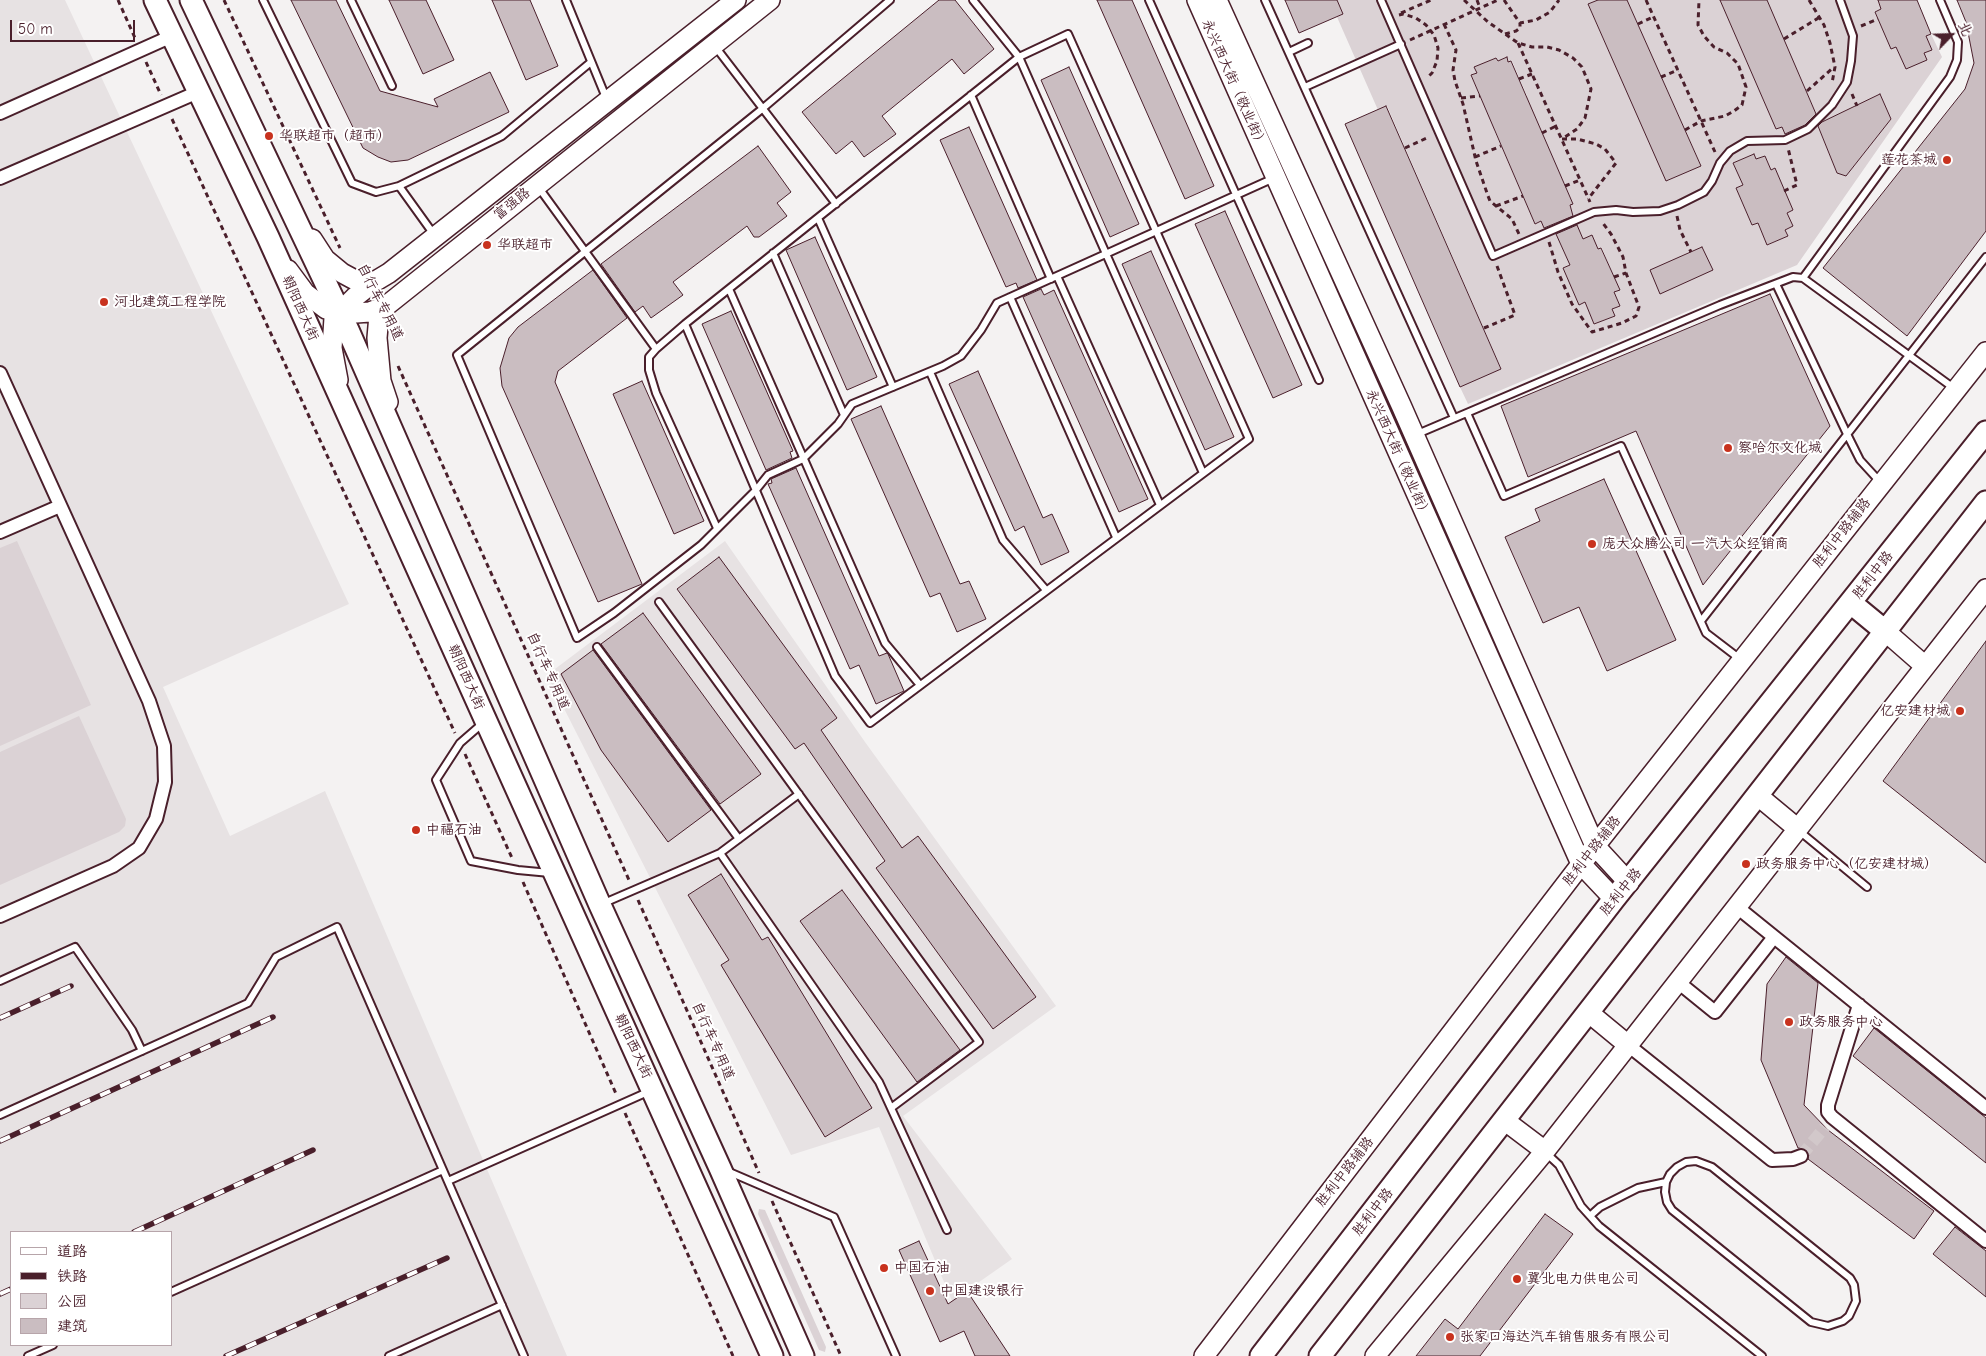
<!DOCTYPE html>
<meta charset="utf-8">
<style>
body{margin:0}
#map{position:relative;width:1986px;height:1356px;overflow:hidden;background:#f4f2f2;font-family:"Comic Neue","LXGW WenKai TC",sans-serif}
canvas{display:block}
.legend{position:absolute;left:10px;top:1231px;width:162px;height:115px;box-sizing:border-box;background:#fff;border:1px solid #b7a5aa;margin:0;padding:6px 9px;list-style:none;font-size:15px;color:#4a1f2b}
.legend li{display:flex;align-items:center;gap:10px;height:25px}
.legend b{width:25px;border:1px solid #b7a5aa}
.north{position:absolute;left:1926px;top:10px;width:50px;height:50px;-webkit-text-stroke:4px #fff;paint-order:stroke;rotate:66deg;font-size:14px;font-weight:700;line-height:20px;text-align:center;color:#4a1f2b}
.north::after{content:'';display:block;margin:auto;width:18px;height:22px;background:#4a1f2b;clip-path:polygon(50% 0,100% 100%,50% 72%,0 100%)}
.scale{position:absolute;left:10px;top:20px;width:125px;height:22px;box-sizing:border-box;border:2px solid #4a1f2b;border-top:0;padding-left:6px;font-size:15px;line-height:18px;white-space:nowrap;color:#4a1f2b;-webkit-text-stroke:4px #fff;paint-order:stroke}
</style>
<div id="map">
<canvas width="1986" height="1356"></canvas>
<ul class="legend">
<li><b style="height:6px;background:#fff"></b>道路</li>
<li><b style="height:6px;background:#4a1f2b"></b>铁路</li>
<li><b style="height:14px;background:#dbd2d5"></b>公园</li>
<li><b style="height:14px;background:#cabdc1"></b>建筑</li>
</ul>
<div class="north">北</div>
<div class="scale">50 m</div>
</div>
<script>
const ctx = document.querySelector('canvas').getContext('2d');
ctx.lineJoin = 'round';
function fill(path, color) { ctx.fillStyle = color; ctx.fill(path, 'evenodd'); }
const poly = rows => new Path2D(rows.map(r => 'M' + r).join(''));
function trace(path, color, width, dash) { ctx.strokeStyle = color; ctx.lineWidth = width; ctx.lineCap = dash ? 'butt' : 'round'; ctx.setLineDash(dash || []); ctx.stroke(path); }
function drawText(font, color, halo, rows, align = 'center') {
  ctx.font = font + ' "Comic Neue","LXGW WenKai TC",sans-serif'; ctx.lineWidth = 4; ctx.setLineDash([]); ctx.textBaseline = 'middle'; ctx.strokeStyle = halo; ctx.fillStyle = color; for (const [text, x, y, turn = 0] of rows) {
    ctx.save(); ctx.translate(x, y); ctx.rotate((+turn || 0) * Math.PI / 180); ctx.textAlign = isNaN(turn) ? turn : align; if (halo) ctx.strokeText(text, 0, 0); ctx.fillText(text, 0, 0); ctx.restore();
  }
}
fill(poly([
 [0,0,65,0,349,604,163,687,230,836,325,791,567,1356,0,1356],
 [11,1232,171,1232,171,1345,11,1345],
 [725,541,865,742,1056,1006,903,1116,1012,1259,952,1301,879,1127,791,1155,547,675]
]), '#e7e2e3');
fill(poly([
 [1337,0,1598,0,1588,5,1667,181,1701,165,1627,0,1720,0,1776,129,1782,127,1785,133,1807,124,1805,120,1811,111,1814,109,1799,74,1796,75,1767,0,1878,0,1881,9,1875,12,1891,48,1896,47,1924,53,1932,50,1926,36,1931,34,1942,57,1797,265,1468,404,1460,387,1501,368,1387,106,1378,110,1337,17,1343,14],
 [1506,57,1508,62,1512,61,1527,96,1523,98,1534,115,1573,204,1570,205,1572,211,1564,214,1566,219,1544,228,1541,221,1535,224,1494,130,1500,127,1489,116,1471,76,1477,73,1475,67,1496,58,1498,61],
 [1880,95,1891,119,1846,176,1837,173,1817,124],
 [1754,154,1756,159,1765,156,1771,170,1774,168,1793,210,1787,213,1793,226,1785,230,1788,236,1768,245,1758,223,1752,225,1736,188,1743,185,1733,163],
 [1581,234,1583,239,1598,249,1602,248,1619,290,1614,292,1620,306,1612,309,1615,316,1594,324,1585,302,1579,304,1563,268,1570,265,1560,243],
 [17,541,91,705,0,746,0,548],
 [79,716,126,819,125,826,119,832,0,885,0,752],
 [759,1209,765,1210,826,1347,825,1352,819,1350,758,1214]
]), '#dbd2d5');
const building = poly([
 [291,0,336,0,380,91,438,107,434,99,490,72,509,112,408,160,391,162,378,157,363,148,291,0],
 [389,0,426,0,454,60,423,74,389,0],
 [492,0,530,0,558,66,526,80,492,0],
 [939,0,955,0,994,49,964,74,952,59,882,116,896,134,864,157,852,141,836,154,802,112,939,0],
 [1097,0,1132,0,1214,186,1185,199,1097,0],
 [1285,0,1337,0,1343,14,1299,33,1285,0],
 [1598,0,1627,0,1701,166,1666,181,1588,4,1598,0],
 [1720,0,1767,0,1816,114,1805,125,1785,134,1782,127,1776,129,1720,0],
 [1878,0,1917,0,1931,34,1926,36,1932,50,1924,53,1927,60,1906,69,1896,47,1891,49,1875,12,1881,9,1878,0],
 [1957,0,1986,0,1986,231,1907,336,1823,268,1965,89,1974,63,1966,22,1957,0],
 [1507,57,1508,62,1511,61,1573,204,1570,205,1573,216,1544,228,1541,221,1535,224,1471,75,1477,73,1474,67,1496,58,1498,61,1507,57],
 [1069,67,1139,224,1110,237,1041,80,1069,67],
 [1880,94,1891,119,1846,176,1837,173,1818,126,1822,122,1880,94],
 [1386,106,1501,369,1460,387,1345,124,1386,106],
 [969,127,1037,280,1018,288,1016,283,1006,287,940,140,969,127],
 [758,146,791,192,777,203,787,216,759,237,754,237,747,226,673,282,683,295,651,318,643,306,635,312,601,264,758,146],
 [1754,154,1756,159,1765,156,1771,170,1775,168,1793,210,1787,213,1793,226,1785,230,1788,236,1767,245,1758,223,1752,225,1736,188,1743,185,1733,163,1754,154],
 [1225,211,1302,385,1273,398,1195,224,1225,211],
 [1577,225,1583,239,1592,235,1598,249,1601,248,1620,290,1614,292,1620,306,1612,309,1615,316,1594,324,1585,302,1579,305,1563,268,1570,265,1556,234,1577,225],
 [815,237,877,377,847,390,786,250,815,237],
 [1702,247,1713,270,1660,294,1650,270,1702,247],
 [1151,251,1234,437,1205,450,1122,264,1151,251],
 [593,270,627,318,558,371,555,382,642,584,598,602,502,386,500,368,509,338,518,327,593,270],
 [1041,289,1044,295,1054,290,1148,499,1119,512,1023,297,1041,289],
 [1770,294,1830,426,1703,585,1636,431,1528,477,1501,406,1770,294],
 [731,311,793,451,790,452,792,458,766,470,702,324,731,311],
 [978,371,1043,518,1052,514,1069,552,1041,565,1024,526,1015,531,949,384,978,371],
 [642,381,704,521,674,534,613,394,642,381],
 [881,406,960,584,969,581,986,619,957,632,940,593,930,597,851,419,881,406],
 [796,468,879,656,887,653,888,654,904,691,876,704,859,665,850,669,768,484,772,483,771,479,796,468],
 [1604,479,1676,640,1607,671,1579,607,1543,623,1505,537,1540,521,1535,509,1604,479],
 [719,557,837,718,821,730,902,848,918,836,1036,997,993,1029,876,868,885,861,804,743,795,749,677,589,719,557],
 [643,613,761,774,720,804,601,644,643,613],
 [1986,641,1986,863,1883,781,1986,641],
 [593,650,711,810,668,842,601,750,561,674,593,650],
 [721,874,762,940,768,937,872,1108,825,1137,721,965,729,960,688,895,721,874],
 [842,890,960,1050,917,1082,800,921,842,890],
 [1786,957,1818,983,1804,1105,1828,1130,1934,1211,1914,1239,1808,1159,1809,1154,1806,1149,1798,1148,1761,1060,1767,984,1786,957],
 [1874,1028,1986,1118,1986,1163,1853,1056,1874,1028],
 [1545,1214,1573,1234,1480,1356,1416,1356,1445,1319,1458,1329,1545,1214],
 [1955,1227,1986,1251,1986,1297,1933,1254,1955,1227],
 [919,1241,948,1304,967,1291,1010,1356,975,1356,964,1331,940,1342,899,1250,919,1241]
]);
fill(building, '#cabdc1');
trace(building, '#4a1f2b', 1);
trace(poly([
 [1801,1156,1825,1127]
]), '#d2c8ca', 12, [12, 6]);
const service = poly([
 [263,0,352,183,376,192,399,186,502,136,591,62],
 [351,0,392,86],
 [566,0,607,100],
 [890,0,762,109,457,355,577,638,614,613,701,545,756,490,768,475,803,459,838,424,852,404,943,366,961,356,981,330,997,303,1274,178],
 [973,0,1019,57,1203,473],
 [1149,0,1319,380],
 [1265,0,1454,418],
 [1381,0,1493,256,1594,212,1616,210,1633,212,1660,211,1678,205,1704,192,1712,181,1720,163,1730,151,1747,141,1785,140,1808,129,1832,105,1847,82,1851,61,1853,36,1840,0],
 [1940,0,1958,42,1957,60,1950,77,1803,278,1955,389],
 [1068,34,1249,439,870,723,835,676,685,324,1019,57,1068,34],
 [714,45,836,204],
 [1289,52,1308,43],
 [1305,87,1401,44],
 [971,95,1051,279],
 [399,186,435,236],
 [539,188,656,349,685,324],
 [818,218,893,387],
 [773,253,844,415],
 [1057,276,1160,505],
 [1776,284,1847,434,1860,460,1881,483],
 [729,289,885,643,920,685],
 [1010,297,1116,537],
 [656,349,649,357,649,370,656,393,717,528],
 [930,372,1003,540,1046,590],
 [1467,413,1504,496,1621,446,1706,633,1740,659],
 [1415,435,1720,305,1793,277,1803,278],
 [659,602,979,1042,891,1108],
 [1701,621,1986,257],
 [597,647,739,839],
 [483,723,460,743,436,780,471,861,518,870,550,873],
 [1798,830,1867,887],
 [720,853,879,1082,947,1230],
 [604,903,720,853,799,794],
 [0,981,75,947,132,1030,142,1051],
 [0,1115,248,1003,276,957,337,927,524,1356],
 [1545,1152,1559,1165,1581,1206,1599,1226,1762,1356],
 [1696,1161,1712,1167,1850,1278,1854,1285,1856,1301,1849,1316,1843,1321,1828,1326,1811,1322,1672,1210,1667,1202,1665,1192,1666,1182,1670,1174,1677,1167,1686,1162,1696,1161],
 [727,1171,834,1217,896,1356],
 [448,1181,650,1091],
 [1590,1216,1600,1207,1638,1188,1666,1182],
 [171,1292,443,1170],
 [28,1356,53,1345],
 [389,1356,502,1305]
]);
const minor = poly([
 [0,113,172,36],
 [0,178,198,92],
 [0,373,149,701,164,746,165,782,156,819,139,848,113,866,0,916],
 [0,532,60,506],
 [1737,907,1986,1108],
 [1678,982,1715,1012,1774,937],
 [1859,1005,1828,1105,1828,1112,1832,1117,1986,1241],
 [1628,1045,1772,1160,1793,1159,1801,1156]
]);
const secondary = poly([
 [1197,0,1581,864,1614,899],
 [1217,0,1401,405,1595,846,1629,883],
 [312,239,325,259,342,273,355,280,374,282,389,273,736,0],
 [288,270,305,293,326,309,356,313,370,312,386,306],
 [338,380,332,348,334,318,355,297,374,282],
 [388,402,381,381,377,338,379,315,386,306,770,0],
 [1885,631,1925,666],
 [1757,795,1798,829],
 [1588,1012,1628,1045],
 [1504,1120,1545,1151],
 [1204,1356,1595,846,1986,352],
 [1375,1356,1545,1151,1986,589]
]);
const primary = poly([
 [155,0,268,237,772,1356],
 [191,0,348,330,600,905,720,1168,803,1356]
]);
const trunk = poly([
 [1851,603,1885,631],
 [1261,1356,1614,899,1986,432],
 [1320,1356,1986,502]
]);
trace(service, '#4a1f2b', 10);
trace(minor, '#4a1f2b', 16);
trace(secondary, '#4a1f2b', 22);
trace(primary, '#4a1f2b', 25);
trace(trunk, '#4a1f2b', 25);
trace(poly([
 [118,0,135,38],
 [224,0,340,248],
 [1464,0,1488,22,1518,43,1532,47,1547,47,1559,50,1573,58,1582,67,1591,89,1585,118,1577,129,1562,139,1577,139,1596,144,1605,149,1616,163,1588,199],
 [1477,0,1480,8],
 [1504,0,1520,23,1536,20,1550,12,1559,0],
 [1646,0,1715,152],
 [1809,0,1824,25,1830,43,1835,67,1832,83],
 [1401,13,1431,0],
 [1399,15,1403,14,1416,18,1426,25,1434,35,1438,48,1437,61,1432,73,1427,78],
 [1444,24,1456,50,1453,70,1455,81,1463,104,1476,161,1488,196,1490,201,1512,219,1519,234],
 [1638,24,1653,17],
 [1861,26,1878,19],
 [1505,34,1516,31,1520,28,1520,23],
 [1784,39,1820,17],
 [1410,40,1498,0],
 [1518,43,1590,202],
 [146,62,161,95],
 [1661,77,1678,70],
 [1519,79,1532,74],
 [1807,91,1834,67],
 [1852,94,1857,106],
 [1461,98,1480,96],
 [172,119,455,733],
 [1685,130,1701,121,1725,116,1734,111,1742,105,1746,87,1738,64,1727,53,1714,47,1704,36,1698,25,1699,0],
 [1542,133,1556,126],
 [1405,148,1429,137],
 [1475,157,1501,146],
 [1565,186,1580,180],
 [1784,191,1797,185,1788,148],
 [1496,206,1523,196],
 [1677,216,1680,230,1691,252],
 [1549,242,1558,272,1572,304,1592,332,1622,323,1636,316,1639,307,1626,273,1623,257,1611,234,1602,222],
 [1614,277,1626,273],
 [1484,328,1515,315,1497,266],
 [398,366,629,880],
 [465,754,512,858],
 [523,882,617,1096],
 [638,900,759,1173],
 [625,1113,733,1356],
 [772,1201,841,1356]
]), '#4a1f2b', 3, [5, 4]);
trace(service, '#fff', 6);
trace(minor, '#fff', 12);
trace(secondary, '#fff', 19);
trace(primary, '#fff', 21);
trace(trunk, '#fff', 21);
const rail = poly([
 [0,1018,71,986],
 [0,1141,273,1017],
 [134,1232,313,1150],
 [0,1294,11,1289],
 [226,1356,447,1258]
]);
trace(rail, '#4a1f2b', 5.5);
trace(rail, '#fff', 4, [11]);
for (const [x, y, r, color] of [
 [269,136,5,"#c8321e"],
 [1947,160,5,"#c8321e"],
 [487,245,5,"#c8321e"],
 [104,302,5,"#c8321e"],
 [1728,448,5,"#c8321e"],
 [1592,544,5,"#c8321e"],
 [1960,711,5,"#c8321e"],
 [416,830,5,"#c8321e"],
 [1746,864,5,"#c8321e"],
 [1789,1022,5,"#c8321e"],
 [884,1268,5,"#c8321e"],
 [1517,1279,5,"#c8321e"],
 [930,1291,5,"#c8321e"],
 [1450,1337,5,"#c8321e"]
]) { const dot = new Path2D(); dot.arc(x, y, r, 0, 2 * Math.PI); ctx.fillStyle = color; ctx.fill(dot); trace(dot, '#fff', 2); }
drawText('14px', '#4a1f2b', '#fff', [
 ["永兴西大街（敬业街）",1234,84,66],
 ["富强路",512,204,-39],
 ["自行车专用道",380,302,63],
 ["朝阳西大街",300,308,66],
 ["永兴西大街（敬业街）",1398,454,66],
 ["胜利中路辅路",1842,533,-52],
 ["胜利中路",1873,575,-52],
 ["自行车专用道",548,671,66],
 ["朝阳西大街",466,677,66],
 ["胜利中路辅路",1592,851,-52],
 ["胜利中路",1621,892,-51],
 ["自行车专用道",713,1041,66],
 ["朝阳西大街",633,1046,65],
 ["胜利中路辅路",1345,1172,-52],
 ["胜利中路",1373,1212,-52]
]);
drawText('14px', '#4a1f2b', '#fff', [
 ["华联超市（超市）",279,136],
 ["莲花茶城",1937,160,"right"],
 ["华联超市",497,245],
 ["河北建筑工程学院",114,302],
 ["察哈尔文化城",1738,448],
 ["庞大众腾公司 一汽大众经销商",1602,544],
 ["亿安建材城",1950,711,"right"],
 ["中福石油",426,830],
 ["政务服务中心（亿安建材城）",1756,864],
 ["政务服务中心",1799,1022],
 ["中国石油",894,1268],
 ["冀北电力供电公司",1527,1279],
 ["中国建设银行",940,1291],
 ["张家口海达汽车销售服务有限公司",1460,1337]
], 'left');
</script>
